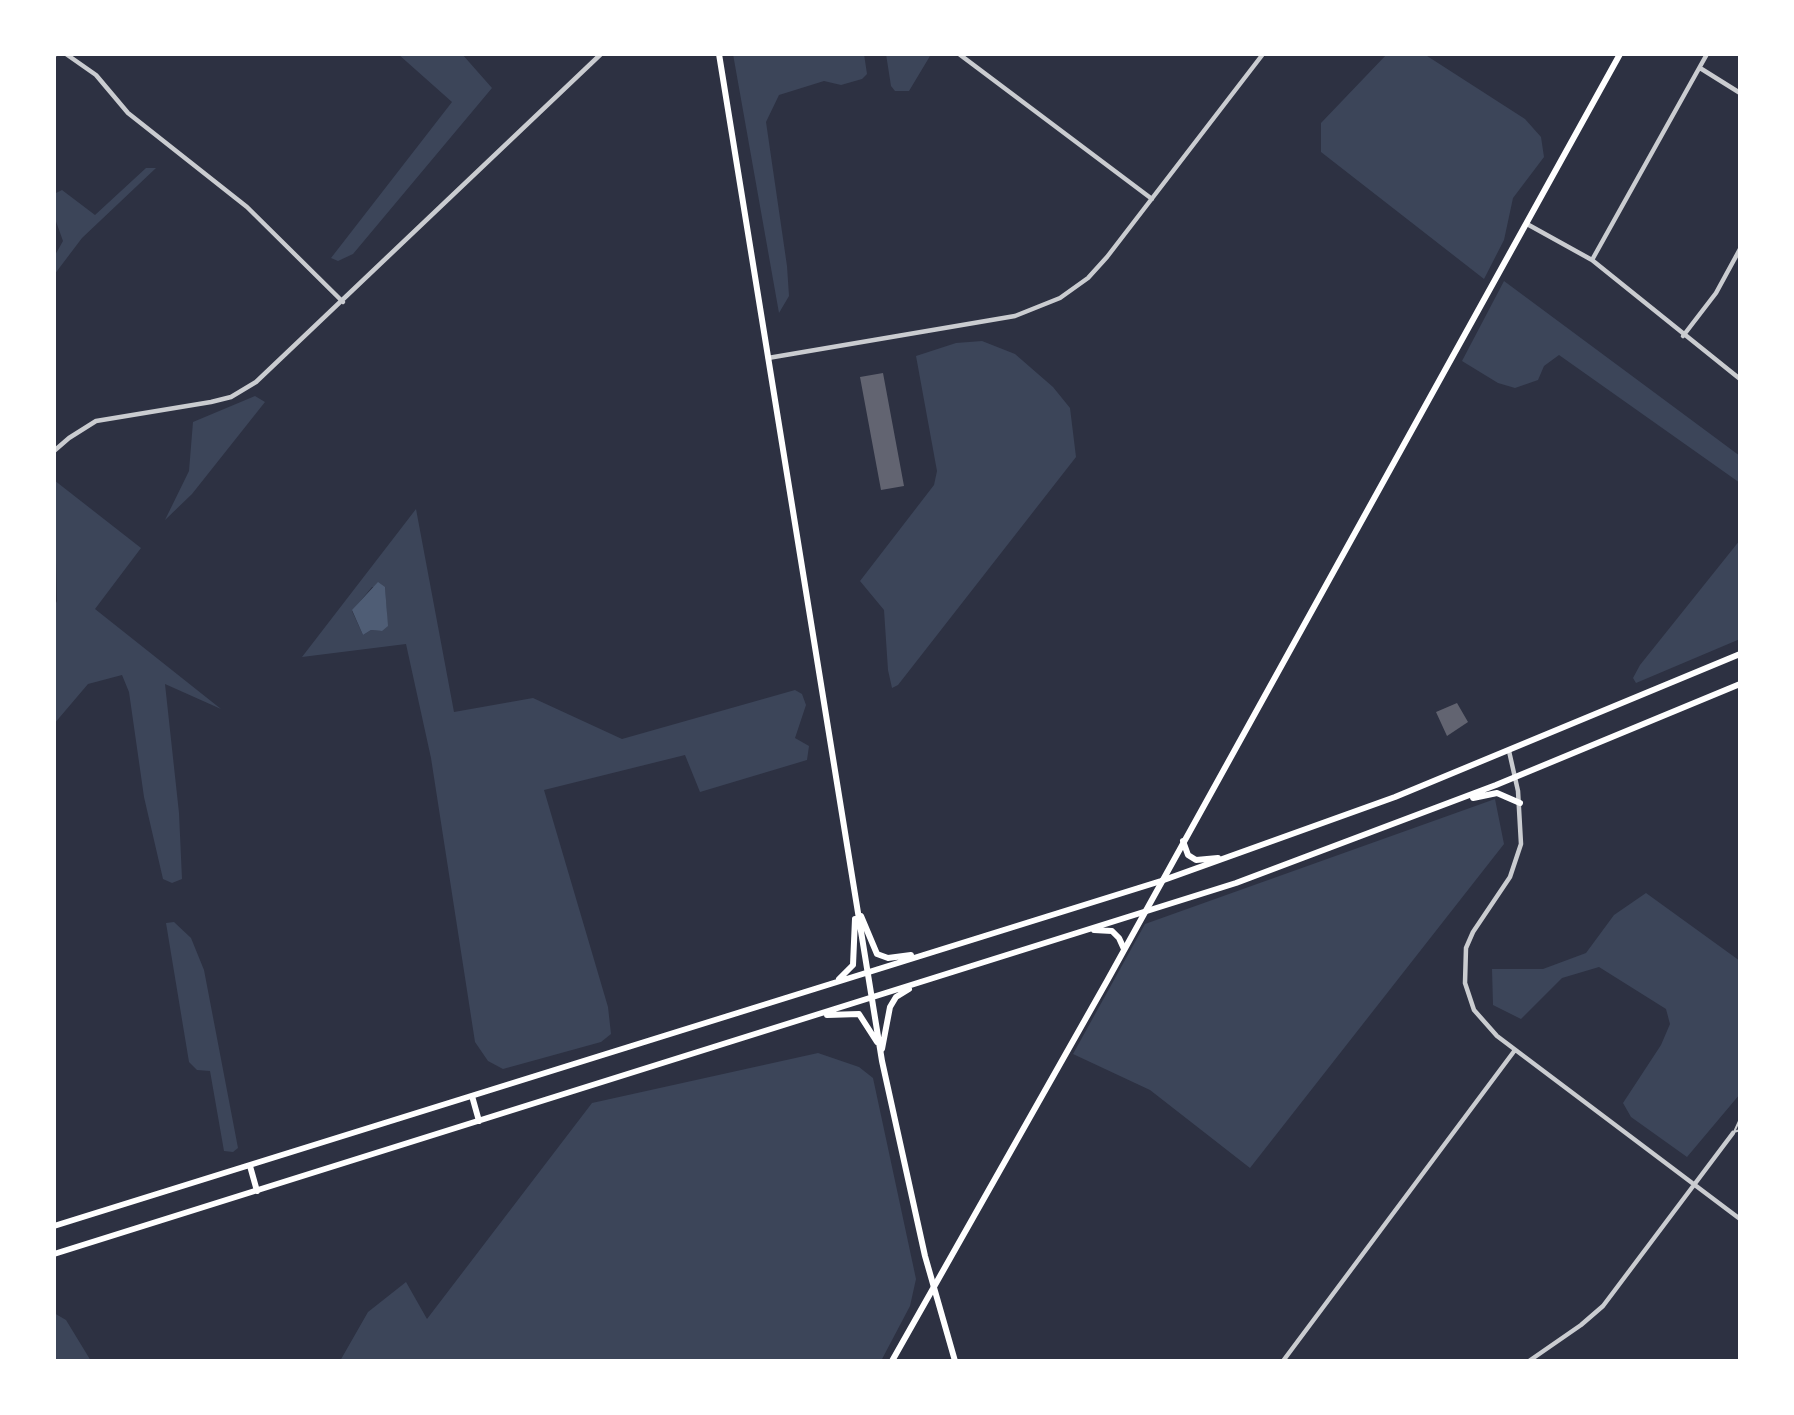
<!DOCTYPE html>
<style>
body{margin:0}
#map{position:relative;width:1794px;height:1415px;overflow:hidden;background:#2d3142;font-family:"DejaVu Sans",sans-serif}
canvas{display:block}
.frame{position:absolute;inset:0;border:56px solid #fff;pointer-events:none}
</style>
<div id="map">
<canvas width="1794" height="1415"></canvas>
<div class="frame"></div>
</div>
<script>
const ctx = document.querySelector('canvas').getContext('2d');
ctx.lineJoin = 'round';
function fill(path, color) { ctx.fillStyle = color; ctx.fill(path, 'evenodd'); }
const poly = rows => new Path2D(rows.map(r => 'M' + r).join(''));
function trace(path, color, width, dash) { ctx.strokeStyle = color; ctx.lineWidth = width; ctx.lineCap = dash ? 'butt' : 'round'; ctx.setLineDash(dash || []); ctx.stroke(path); }
fill(poly([
 [398,54,462,54,492,88,353,254,338,261,331,258,452,102],
 [733,54,864,54,867,74,862,79,841,85,824,81,779,95,766,122,787,266,789,296,779,313],
 [886,54,930,54,930,56,909,91,895,91,891,86],
 [1387,54,1424,54,1525,119,1541,137,1544,157,1513,198,1504,240,1484,279,1321,152,1321,123],
 [146,168,156,168,82,238,54,275,54,257,63,241,54,216,54,194,62,190,95,215],
 [1504,281,1740,456,1740,483,1559,355,1544,366,1538,380,1515,388,1498,383,1462,361],
 [982,341,1015,354,1053,387,1070,408,1076,457,898,685,892,688,888,670,884,610,860,581,934,485,937,471,916,356,956,343],
 [255,396,265,402,192,494,165,520,189,471,193,422],
 [54,480,141,548,95,609,221,709,165,684,179,813,182,879,172,883,163,879,144,797,129,692,122,675,88,684,54,724,54,607,57,601],
 [416,509,454,712,533,698,622,739,795,690,802,694,806,705,795,738,809,746,807,760,700,792,685,755,544,790,608,1007,611,1034,601,1042,503,1069,488,1061,475,1042,431,758,406,644,302,657],
 [372,587,385,587,387,615,382,631,371,630,363,635,352,611],
 [1740,540,1740,639,1636,683,1633,678,1640,665],
 [1495,799,1504,844,1250,1168,1150,1090,1073,1054,1145,924],
 [1646,893,1740,961,1740,1094,1687,1157,1631,1117,1623,1103,1661,1045,1670,1024,1666,1009,1599,967,1562,978,1521,1019,1493,1005,1492,969,1543,969,1586,953,1614,915],
 [174,922,191,938,204,970,238,1148,233,1152,224,1151,210,1071,197,1070,189,1062,166,923],
 [818,1053,859,1067,873,1078,916,1279,910,1306,881,1361,340,1361,368,1312,406,1282,427,1319,592,1103],
 [54,1313,66,1320,91,1361,54,1361]
]), '#3c4559');
fill(poly([
 [378,582,385,587,388,626,382,631,371,630,363,635,352,610]
]), '#4f5d75');
fill(poly([
 [883,373,904,486,881,490,860,377],
 [1457,703,1468,722,1447,736,1436,712]
]), '#626471');
trace(poly([
 [1734,1132,1740,1119],
 [1734,1132,1740,1130]
]), '#caccd0', 2);
trace(poly([
 [66,54,96,75,128,113,247,207,343,302],
 [959,54,1152,199],
 [54,56,55,54],
 [1700,68,1740,93],
 [1527,224,1592,260,1740,379],
 [1592,260,1707,54],
 [1683,336,1716,293,1740,249],
 [768,358,1015,316,1060,298,1088,278,1107,257,1263,54],
 [54,451,69,438,96,421,211,402,231,397,256,382,601,54],
 [1509,751,1518,791,1521,844,1510,877,1473,932,1466,948,1465,983,1474,1010,1497,1036,1740,1219],
 [1283,1361,1515,1050],
 [1529,1361,1581,1325,1603,1306,1733,1133]
]), '#caccd0', 4.5);
trace(poly([
 [892,1361,1107,981,1620,54]
]), '#fff', 6);
trace(poly([
 [719,54,882,1061,925,1256,955,1361],
 [1473,798,1497,793,1520,803],
 [1183,841,1188,855,1196,860,1218,858],
 [861,916,877,954,888,958,911,955],
 [1094,930,1112,931,1119,938,1124,949],
 [839,979,853,965,855,919],
 [827,1015,859,1014,877,1042],
 [882,1049,890,1007,896,997,909,989],
 [472,1096,479,1121],
 [250,1166,257,1191],
 [54,1226,1161,881,1395,797,1740,654],
 [54,1254,1236,883,1496,785,1740,684]
]), '#fff', 6);
</script>
